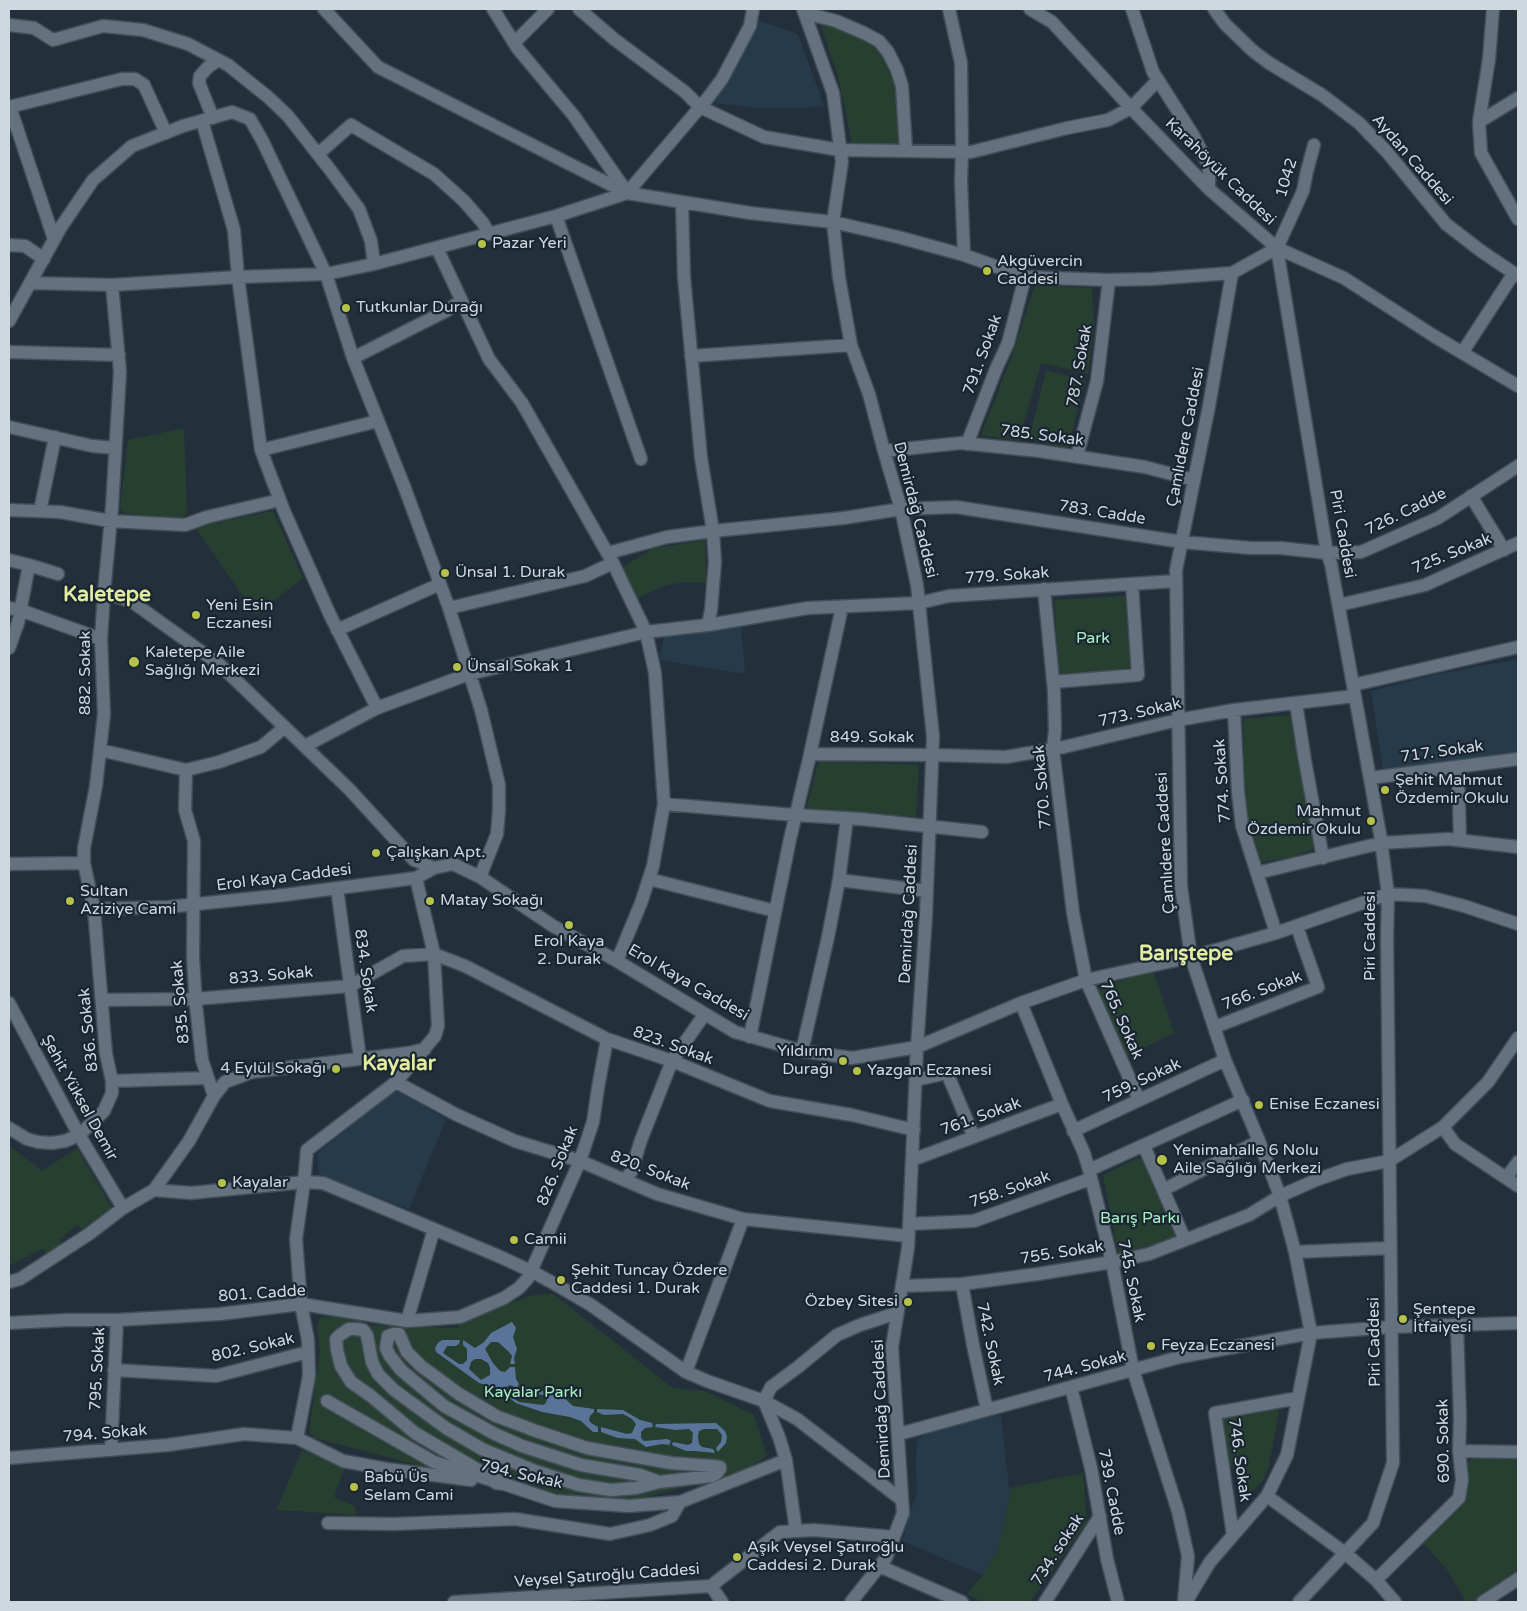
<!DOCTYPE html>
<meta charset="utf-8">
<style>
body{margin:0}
#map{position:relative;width:1527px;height:1611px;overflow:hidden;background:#23303b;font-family:"Varela Round",sans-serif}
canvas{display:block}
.frame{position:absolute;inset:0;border:10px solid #cfd8df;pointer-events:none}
</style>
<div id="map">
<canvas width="1527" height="1611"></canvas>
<div class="frame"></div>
</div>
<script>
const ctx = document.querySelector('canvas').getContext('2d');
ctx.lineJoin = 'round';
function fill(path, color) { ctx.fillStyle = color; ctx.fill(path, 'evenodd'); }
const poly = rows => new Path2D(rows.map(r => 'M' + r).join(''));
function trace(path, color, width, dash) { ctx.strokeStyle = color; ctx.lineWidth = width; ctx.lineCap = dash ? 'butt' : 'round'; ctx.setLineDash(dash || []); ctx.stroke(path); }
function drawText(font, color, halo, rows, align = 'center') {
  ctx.font = font + ' "Varela Round",sans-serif'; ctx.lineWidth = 4.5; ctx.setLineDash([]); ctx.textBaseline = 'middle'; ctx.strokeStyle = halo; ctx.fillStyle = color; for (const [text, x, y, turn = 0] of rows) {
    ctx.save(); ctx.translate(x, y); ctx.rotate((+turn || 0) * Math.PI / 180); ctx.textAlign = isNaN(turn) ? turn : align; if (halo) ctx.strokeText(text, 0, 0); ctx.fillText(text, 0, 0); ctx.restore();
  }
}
fill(poly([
 [757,20,798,34,824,106,803,108,757,108,715,103],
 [741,623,745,674,659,660,664,635],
 [1518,659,1518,754,1383,770,1371,691,1434,675],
 [396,1089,446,1119,409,1209,319,1174,317,1154],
 [1001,1415,1010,1496,998,1549,983,1575,902,1541,917,1491,916,1460,917,1441,927,1432,963,1423]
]), '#263a49');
fill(poly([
 [827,22,875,47,885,57,891,71,896,89,900,146,852,144,839,80,821,26],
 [1035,285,1092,288,1094,328,1088,374,1041,363,1019,441,981,435,1012,356],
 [1046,370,1085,380,1068,448,1029,439],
 [184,428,187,514,180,519,172,520,124,513,121,510,120,507,128,440],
 [273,511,303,578,256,615,195,527],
 [705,540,706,583,686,582,666,585,635,599,622,574,625,565,652,549,679,544],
 [1125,596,1131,678,1060,683,1054,600],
 [1289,715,1294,723,1314,849,1292,857,1261,862,1245,806,1243,719],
 [819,760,919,765,916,817,806,809],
 [1153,970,1174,1033,1127,1056,1097,989],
 [9,1145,42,1171,77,1148,112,1208,82,1229,77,1225,59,1240,62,1243,47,1254,42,1249,9,1266],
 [1138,1158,1143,1159,1176,1232,1172,1240,1118,1253,1103,1175],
 [552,1293,673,1388,705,1391,754,1415,767,1456,742,1472,639,1499,594,1498,559,1494,490,1475,428,1468,315,1438,309,1432,320,1351,317,1328,320,1317,362,1317,362,1325,458,1328,458,1322,530,1296],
 [1280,1405,1269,1466,1263,1480,1245,1500,1240,1472,1236,1466,1221,1468,1213,1417],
 [302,1450,345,1467,334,1497,355,1506,356,1515,276,1510],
 [1476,1456,1518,1457,1518,1573,1473,1602,1466,1602,1448,1571,1421,1541,1466,1496,1465,1468,1467,1463],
 [1083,1473,1087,1522,1030,1602,983,1602,967,1594,983,1575,998,1549,1010,1496,1009,1488]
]), '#273f30');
fill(poly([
 [512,1322,516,1328,513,1337,517,1349,514,1358,515,1364,510,1364,512,1356,509,1352,498,1342,491,1342,485,1349,493,1363,500,1371,505,1372,510,1367,515,1367,516,1379,519,1384,517,1388,510,1385,506,1387,507,1394,519,1402,543,1405,546,1403,547,1399,543,1395,538,1394,525,1396,522,1394,520,1390,522,1386,543,1391,554,1392,560,1394,573,1406,594,1409,594,1412,590,1416,589,1420,591,1423,598,1427,598,1432,593,1432,581,1421,570,1417,542,1412,516,1403,497,1388,479,1383,436,1352,435,1348,438,1343,442,1340,460,1340,459,1344,455,1346,447,1346,443,1353,459,1364,463,1364,467,1360,467,1349,463,1345,463,1340,475,1348,484,1342,491,1333],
 [475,1359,481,1359,488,1363,490,1368,490,1375,481,1380,469,1369,471,1362],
 [597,1409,623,1410,640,1420,652,1423,653,1427,645,1428,641,1432,641,1438,644,1441,667,1439,671,1441,669,1445,662,1444,646,1447,635,1439,618,1438,601,1432,601,1427,627,1434,632,1433,636,1424,632,1419,623,1414,604,1415,597,1412],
 [716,1423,725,1431,727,1437,726,1443,718,1452,716,1448,721,1442,722,1435,717,1429,704,1429,699,1431,698,1437,699,1444,702,1447,713,1449,715,1453,695,1451,686,1451,672,1445,673,1442,688,1445,692,1443,693,1433,689,1429,676,1430,655,1427,656,1424]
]), '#597498');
const minor = poly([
 [324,9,378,67,627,193,750,213,833,222,898,237,964,255,1025,277,1109,280,1152,279,1232,273,1277,248],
 [493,9,518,49,574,116,626,191],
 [579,9,614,39,685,92,700,107,764,137,840,150,971,152,1067,128,1108,120,1131,108,1158,80],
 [803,9,833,93,842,162,833,222,839,277,851,345,869,394,884,451,901,509,917,585,933,737,926,915,917,1047,908,1248,892,1347,903,1513,886,1558,851,1602],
 [949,9,961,63,962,152,961,181,964,255],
 [1030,9,1052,22,1131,108,1209,189,1277,248,1344,278,1434,336,1518,386],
 [1132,9,1153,72,1193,135,1209,166,1209,189],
 [1214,9,1225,24,1253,51,1269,63,1322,95,1359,123,1387,152,1446,224,1481,251,1518,276],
 [1493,9,1489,59,1479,122,1481,153,1518,219],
 [805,13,836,21,864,33,879,41,888,52,897,70,902,86,906,150],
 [9,25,34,28,53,40,103,26,143,30,188,44,228,65,268,97,288,116,331,171,359,209,371,241,374,264],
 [514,43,548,9],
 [9,107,122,79,135,79,144,85,166,133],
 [10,107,54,239],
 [213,118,199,83,200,76,208,67,219,60],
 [202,121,234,230,238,277,261,450,284,511,330,615,377,708],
 [1479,122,1518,98],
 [318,154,351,125,434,174,464,201,483,223,489,234],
 [682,203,684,277,701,458,713,531,715,562,711,610,708,625],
 [556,216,641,459],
 [9,245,25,246,44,259],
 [437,248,489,359,522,403,613,563,646,632,655,673,664,804,653,866,641,903,617,961],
 [1277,248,1327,553,1331,564,1380,834,1388,894,1387,938,1393,1463,1373,1523,1299,1602],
 [1277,248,1303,191,1307,171,1314,145],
 [31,283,112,285,238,277,326,274,374,264,556,216,627,193,707,99,722,79,750,26,753,9],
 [9,321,61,227,93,180,132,146,183,126,232,112,250,119,262,140,326,274,353,358,404,486,449,608,481,710,499,785,499,810,497,834,480,877],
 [9,352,119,355],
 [1462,353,1514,273],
 [691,356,851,345],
 [353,358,446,311,461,301],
 [9,427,92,446,115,448],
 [967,444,996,369,1008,343,1025,277],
 [261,450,378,421],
 [884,451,961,443,1039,451,1145,467,1194,480],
 [1077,456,1097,381,1109,280],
 [1471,496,1504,550],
 [9,510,60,512,110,521,185,525,207,517,280,500],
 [40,511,55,437],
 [608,553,667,537,713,531,844,518,901,509,956,507,1182,542,1251,548,1281,548,1327,553,1361,552,1438,518,1518,466],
 [9,560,29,565,58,574],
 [1044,589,1054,691,1055,730,1053,749,1073,913,1086,980,1139,1100],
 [104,593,131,601,220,665,349,789,414,860,434,868],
 [1339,605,1425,585,1518,543],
 [9,608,20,610,101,639],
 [449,608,585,576,613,563],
 [337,630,440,584],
 [9,648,18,623,29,565],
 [1053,682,1138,675,1132,584],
 [1353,685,1518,647],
 [1296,703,1305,761,1323,858],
 [1234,710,1238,792,1242,826,1276,933],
 [305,746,377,708,469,674,646,632,708,625,808,608,919,603,949,596,1176,581],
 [100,750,186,770,219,762,261,747,285,727],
 [810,754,933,755,1006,757,1064,747,1178,720,1234,710,1355,696],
 [1458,768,1460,840],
 [186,770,185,810,194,841,193,958,196,1005,202,1060,214,1096],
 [1370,778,1518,759],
 [664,804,795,815,861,819,982,832],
 [9,864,84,863],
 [1257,873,1381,843,1448,839,1518,847],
 [649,879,775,911],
 [839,880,927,891],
 [337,888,360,1058],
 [94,909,168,907,284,895,416,878,434,868,453,864,480,877,553,926,617,961,735,1032,802,1051,852,1058,917,1047,1021,1003,1086,980,1191,957,1276,933,1388,894,1425,896,1464,906,1518,924],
 [102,1000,195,999,350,986,403,956,434,954,465,966,607,1039,672,1061,770,1101,852,1115,914,1130],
 [9,1003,79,1135,123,1208],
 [1021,1003,1062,1104,1084,1153,1089,1170,1112,1262,1133,1370,1178,1511,1188,1556,1184,1602],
 [1215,1027,1318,987,1297,927],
 [750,1037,790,839,809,759,842,607],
 [802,1051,828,937,839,880,847,818],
 [916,1080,947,1073,974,1137],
 [112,1081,208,1078],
 [396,1082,457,1115,515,1141,580,1161,657,1194,743,1219,908,1236],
 [1443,1127,1455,1144,1518,1186],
 [9,1128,27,1139,38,1142,52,1143,65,1141,79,1135,98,1117,104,1111,112,1093,112,1081,106,1054,94,909,84,863,84,848,96,786,104,714,101,639,104,593,112,507,120,372,112,285],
 [1073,1131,1225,1060],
 [1144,1146,1185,1240],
 [912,1160,1062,1104],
 [1089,1170,1243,1100],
 [1506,1178,1518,1162],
 [625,1180,631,1172,641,1140,672,1061,704,1015],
 [154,1190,189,1141,214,1096,225,1082,252,1072,408,1053,425,1049],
 [1163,1190,1259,1141],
 [909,1224,974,1221,1090,1179],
 [1295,1252,1390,1248],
 [9,1282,20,1279,89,1234,123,1208,154,1190,191,1193,304,1182,323,1183,496,1255,531,1271,555,1284,591,1305,686,1372,707,1381,764,1401,797,1419,902,1500],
 [962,1284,973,1345,987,1410],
 [902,1286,962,1284,1038,1274,1112,1262,1149,1254,1249,1215,1280,1196,1316,1180,1347,1169,1389,1161,1443,1127,1488,1082,1518,1038],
 [407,1321,434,1229],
 [9,1323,67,1320,117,1320,220,1314,301,1304,407,1321,460,1317,504,1298,519,1288,528,1278,580,1161,593,1122,598,1088,607,1039],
 [114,1370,216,1376,308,1352],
 [686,1372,743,1219],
 [1071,1387,1091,1468,1107,1559,1118,1602],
 [327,1401,434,1462,504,1484,473,1467,415,1433,371,1396,351,1382,341,1366,337,1350,336,1339,340,1335,349,1329,356,1329,363,1330,367,1335,372,1362,378,1374,394,1390,446,1428,482,1449,535,1471,579,1485,611,1490,636,1488,659,1482,712,1476,717,1473,720,1469,720,1467,712,1466,671,1463,587,1448,536,1431,496,1416,459,1394,421,1366,407,1352,399,1334,394,1334,388,1336,386,1348,390,1356,401,1370,444,1406,495,1434,522,1446,581,1465,640,1475,659,1482],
 [764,1401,771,1387,798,1367,837,1335,860,1325,897,1313],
 [764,1401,779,1437,786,1460,796,1531],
 [899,1434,1180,1357,1311,1333,1391,1327,1518,1323],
 [297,1438,309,1376,308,1340,301,1304,296,1239,304,1182,307,1150,396,1082,435,1036,438,1026,434,954,416,878],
 [111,1450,117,1320],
 [1459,1451,1518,1452],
 [9,1458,168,1445,244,1434,297,1438,343,1461,387,1469,471,1480],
 [496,1483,504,1484,555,1501,629,1506,680,1502,786,1460],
 [1267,1496,1345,1553,1376,1580,1395,1602],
 [328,1523,394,1524,515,1519,610,1534,650,1525,672,1516,680,1502],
 [1233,1535,1215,1413,1298,1398],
 [879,1566,962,1602],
 [1376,1580,1459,1498,1462,1480,1459,1451,1460,1419,1457,1325],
 [711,1586,722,1602],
 [454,1602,711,1586,780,1532,814,1530,894,1537],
 [1045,1602,1100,1516],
 [1186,1602,1210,1562,1267,1496,1287,1455,1311,1333,1295,1252,1280,1196,1259,1141,1225,1060,1191,957,1181,886,1176,570,1209,406,1232,273],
 [1483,1602,1518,1579]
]);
trace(minor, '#424e57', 15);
trace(minor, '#63727e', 12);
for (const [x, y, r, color] of [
 [482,244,5,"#b6c149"],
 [987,271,5,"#b6c149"],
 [346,308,5,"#b6c149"],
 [445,573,5,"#b6c149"],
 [196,615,5,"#b6c149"],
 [134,662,6,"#b6c149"],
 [457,667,5,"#b6c149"],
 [1385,790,5,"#b6c149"],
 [1371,821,5,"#b6c149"],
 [376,853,5,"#b6c149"],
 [70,901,5,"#b6c149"],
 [430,901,5,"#b6c149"],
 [569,925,5,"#b6c149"],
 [843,1061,5,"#b6c149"],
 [336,1069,5,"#b6c149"],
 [857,1071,5,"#b6c149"],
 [1259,1105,5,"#b6c149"],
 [1162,1160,6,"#b6c149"],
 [222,1183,5,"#b6c149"],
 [514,1240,5,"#b6c149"],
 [561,1280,5,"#b6c149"],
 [908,1302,5,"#b6c149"],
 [1403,1319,5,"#b6c149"],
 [1151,1346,5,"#b6c149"],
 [354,1487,5,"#b6c149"],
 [737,1557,5,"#b6c149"]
]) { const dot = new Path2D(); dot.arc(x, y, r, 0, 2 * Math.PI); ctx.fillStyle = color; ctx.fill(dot); trace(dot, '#192631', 2); }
drawText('16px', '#cfd8df', '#192631', [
 ["Aydan Caddesi",1412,160,49],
 ["Karahöyük Caddesi",1220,172,44],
 ["1042",1287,178,-73],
 ["791. Sokak",983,355,-70],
 ["787. Sokak",1080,366,-80],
 ["785. Sokak",1042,436,7],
 ["Çamlıdere Caddesi",1186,437,-79],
 ["Demirdağ Caddesi",915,510,76],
 ["726. Cadde",1406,512,-26],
 ["783. Cadde",1102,513,9],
 ["Piri Caddesi",1342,534,80],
 ["725. Sokak",1452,554,-22],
 ["779. Sokak",1007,576,-4],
 ["882. Sokak",86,673,-90],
 ["773. Sokak",1140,713,-13],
 ["849. Sokak",872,738],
 ["717. Sokak",1442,752,-8],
 ["774. Sokak",1223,781,-94],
 ["770. Sokak",1043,787,-95],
 ["Çamlıdere Caddesi",1166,843,-93],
 ["Erol Kaya Caddesi",284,878,-7],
 ["Demirdağ Caddesi",909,914,-87],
 ["Piri Caddesi",1371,936,-90],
 ["834. Sokak",365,971,82],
 ["833. Sokak",271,976,-5],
 ["Erol Kaya Caddesi",688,983,30],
 ["766. Sokak",1262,991,-21],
 ["835. Sokak",181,1002,-95],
 ["765. Sokak",1121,1020,66],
 ["836. Sokak",89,1030,-96],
 ["823. Sokak",673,1046,20],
 ["759. Sokak",1142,1081,-25],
 ["Şehit Yüksel Demir",79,1098,61],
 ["761. Sokak",981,1117,-20],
 ["826. Sokak",558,1166,-68],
 ["820. Sokak",650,1171,21],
 ["758. Sokak",1010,1190,-19],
 ["755. Sokak",1062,1253,-9],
 ["745. Sokak",1131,1281,78],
 ["801. Cadde",262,1294,-4],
 ["Piri Caddesi",1375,1342,-91],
 ["742. Sokak",990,1344,78],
 ["802. Sokak",253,1348,-13],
 ["744. Sokak",1085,1367,-15],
 ["795. Sokak",98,1369,-87],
 ["Demirdağ Caddesi",882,1409,-93],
 ["794. Sokak",105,1434,-5],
 ["690. Sokak",1444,1441,-91],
 ["746. Sokak",1239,1460,82],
 ["794. Sokak",521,1475,13],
 ["739. Cadde",1111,1492,79],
 ["734. sokak",1058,1550,-57],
 ["Veysel Şatıroğlu Caddesi",607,1576,-4]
]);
drawText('16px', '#cfd8df', '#192631', [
 ["Pazar Yeri",492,244],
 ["Akgüvercin",997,262],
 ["Caddesi",997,280],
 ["Tutkunlar Durağı",356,308],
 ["Ünsal 1. Durak",455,573],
 ["Yeni Esin",206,606],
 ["Eczanesi",206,624],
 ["Kaletepe Aile",145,653],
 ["Sağlığı Merkezi",145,671],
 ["Ünsal Sokak 1",467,667],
 ["Şehit Mahmut",1395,781],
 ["Özdemir Okulu",1395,799],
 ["Mahmut",1361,812,"right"],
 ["Özdemir Okulu",1361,830,"right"],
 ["Çalışkan Apt.",386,853],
 ["Sultan",80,892],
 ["Aziziye Cami",80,910],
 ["Matay Sokağı",440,901],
 ["Erol Kaya",569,942,"center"],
 ["2. Durak",569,960,"center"],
 ["Yıldırım",833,1052,"right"],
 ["Durağı",833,1070,"right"],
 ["4 Eylül Sokağı",326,1069,"right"],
 ["Yazgan Eczanesi",867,1071],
 ["Enise Eczanesi",1269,1105],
 ["Yenimahalle 6 Nolu",1173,1151],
 ["Aile Sağlığı Merkezi",1173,1169],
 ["Kayalar",232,1183],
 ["Camii",524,1240],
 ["Şehit Tuncay Özdere",571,1271],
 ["Caddesi 1. Durak",571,1289],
 ["Özbey Sitesi",898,1302,"right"],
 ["Şentepe",1413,1310],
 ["İtfaiyesi",1413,1328],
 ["Feyza Eczanesi",1161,1346],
 ["Babü Üs",364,1478],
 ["Selam Cami",364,1496],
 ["Aşık Veysel Şatıroğlu",747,1548],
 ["Caddesi 2. Durak",747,1566]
], 'left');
drawText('16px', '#a9f0c2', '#192631', [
 ["Park",1093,639],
 ["Barış Parkı",1140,1219],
 ["Kayalar Parkı",533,1393]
]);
drawText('bold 21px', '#e2ec9e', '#192631', [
 ["Kaletepe",107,595],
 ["Barıştepe",1186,954],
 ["Kayalar",399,1064]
]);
</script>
